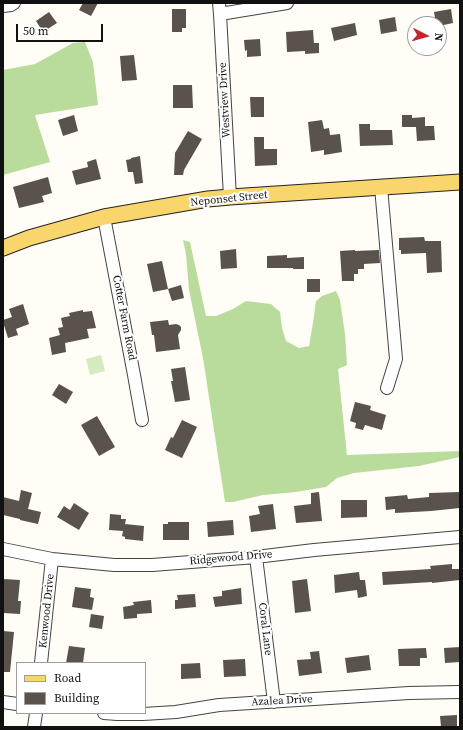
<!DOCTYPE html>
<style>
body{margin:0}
#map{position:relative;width:463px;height:730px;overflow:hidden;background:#fffdf5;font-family:"Source Serif 4",serif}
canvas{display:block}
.frame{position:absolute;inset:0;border:4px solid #111;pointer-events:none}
.legend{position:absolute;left:16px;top:662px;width:130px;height:52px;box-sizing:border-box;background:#fff;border:1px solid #a0a0a0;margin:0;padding:5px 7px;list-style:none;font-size:12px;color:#111}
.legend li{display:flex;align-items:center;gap:8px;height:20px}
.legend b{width:20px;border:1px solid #a0a0a0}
.north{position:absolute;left:407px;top:16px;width:40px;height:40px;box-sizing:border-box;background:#fff;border:1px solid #a0a0a0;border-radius:50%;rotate:96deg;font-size:11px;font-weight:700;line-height:16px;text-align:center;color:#111}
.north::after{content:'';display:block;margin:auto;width:14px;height:18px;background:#c4262e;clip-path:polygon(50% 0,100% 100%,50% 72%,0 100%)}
.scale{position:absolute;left:16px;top:24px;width:87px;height:18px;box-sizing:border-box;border:2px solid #111;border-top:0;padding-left:5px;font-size:12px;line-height:14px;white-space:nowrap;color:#111;-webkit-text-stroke:3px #fff;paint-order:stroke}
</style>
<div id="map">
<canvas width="463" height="730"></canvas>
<div class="frame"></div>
<ul class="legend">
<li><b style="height:5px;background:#f9d66b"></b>Road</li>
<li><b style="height:11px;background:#5a524d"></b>Building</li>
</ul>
<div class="north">N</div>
<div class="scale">50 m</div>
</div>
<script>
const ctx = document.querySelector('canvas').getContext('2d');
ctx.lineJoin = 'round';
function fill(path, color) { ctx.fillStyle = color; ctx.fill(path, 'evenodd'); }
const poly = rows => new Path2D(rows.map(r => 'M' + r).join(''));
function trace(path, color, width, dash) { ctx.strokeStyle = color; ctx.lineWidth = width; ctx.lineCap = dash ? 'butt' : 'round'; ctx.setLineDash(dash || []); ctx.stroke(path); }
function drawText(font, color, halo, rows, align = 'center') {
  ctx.font = font + ' "Source Serif 4",serif'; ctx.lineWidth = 4; ctx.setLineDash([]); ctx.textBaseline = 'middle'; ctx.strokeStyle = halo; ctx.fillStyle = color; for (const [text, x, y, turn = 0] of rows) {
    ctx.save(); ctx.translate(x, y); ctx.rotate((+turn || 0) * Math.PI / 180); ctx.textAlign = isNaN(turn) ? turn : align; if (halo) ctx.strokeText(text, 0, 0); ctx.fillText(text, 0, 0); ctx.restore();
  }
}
fill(poly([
 [101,355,105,371,90,375,86,359]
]), '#d5ebbd');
fill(poly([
 [85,42,93,62,98,105,35,115,50,162,3,175,3,70,35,64,73,43],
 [183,240,190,242,206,316,216,316,233,309,246,301,271,304,280,312,282,328,286,341,299,348,309,346,313,323,316,301,322,296,336,291,340,300,345,334,347,365,338,369,347,455,460,451,460,457,419,466,354,473,337,478,326,487,296,492,263,495,233,502,225,502,203,358,189,290,186,254]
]), '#b9dc9c');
fill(poly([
 [83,3,98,3,91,16,79,10],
 [172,9,186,9,186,28,182,28,182,32,172,32],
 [451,9,453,23,439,26,439,24,436,24,434,12],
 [49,12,57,23,43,32,36,21],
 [395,17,397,31,381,34,379,20],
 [355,23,357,35,334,41,331,28],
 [313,30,314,43,319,43,319,53,305,54,305,51,287,52,286,32],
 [260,39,261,56,247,57,247,50,245,51,244,40],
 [134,55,137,80,122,81,120,56],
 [173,85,192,85,193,108,173,108],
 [250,97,264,97,264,117,251,117],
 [74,115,78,131,63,136,58,120],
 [402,115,412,115,412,118,425,117,425,126,434,126,435,140,417,141,416,127,402,127],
 [322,120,324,129,329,128,330,135,340,134,342,152,324,155,324,150,311,152,308,122],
 [359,124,370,124,370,130,392,130,393,145,360,146],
 [188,131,202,139,184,170,183,175,174,175,175,153],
 [254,137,264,137,264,149,277,149,277,165,255,166],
 [140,156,143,183,135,184,133,172,128,172,126,160,131,159,131,158],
 [96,159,101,179,76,185,72,171,88,167,87,162],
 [48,177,52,193,42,196,44,202,19,208,13,187],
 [424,237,425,241,441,241,442,272,427,273,426,253,401,254,401,250,399,250,399,238],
 [236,249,237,268,221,269,220,251],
 [355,250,355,251,379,250,380,263,364,264,364,269,358,269,358,274,354,274,354,281,342,281,340,251],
 [287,255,287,258,304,257,304,269,293,269,293,268,267,268,267,256],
 [162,261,168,289,153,292,147,264],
 [307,279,320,279,320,292,307,292],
 [181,285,184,298,172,301,168,289],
 [23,304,29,324,16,329,18,335,8,338,3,322,3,320,12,317,9,309],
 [83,310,83,312,92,311,96,328,87,329,89,338,65,343,66,352,52,355,49,338,60,335,58,328,63,327,61,318,70,316,69,313],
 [168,320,169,325,176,324,179,325,181,327,181,330,178,335,180,349,156,352,154,335,152,335,150,322],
 [185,367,190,400,175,402,171,381,173,381,171,369],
 [59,384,73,392,66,404,52,395],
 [355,402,371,406,370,410,386,415,382,430,365,425,363,430,355,428,356,423,350,421],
 [97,416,115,447,99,456,81,425],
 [182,420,197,427,182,458,165,450,171,437,173,438],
 [21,490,32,493,28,509,41,512,38,524,20,520,20,519,3,515,3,497,19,501],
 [319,492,322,521,296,523,294,506,311,504,311,493],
 [459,492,460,508,431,511,395,513,395,509,386,510,385,497,407,495,408,499,429,497,429,493],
 [341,500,367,500,367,517,341,518],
 [74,503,89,513,79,530,57,517,64,506,70,510],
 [273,504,276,529,251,532,249,516,260,514,258,506],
 [110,514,121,515,121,519,126,519,125,524,144,526,143,541,125,539,125,537,122,536,123,531,109,530],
 [233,520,234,535,208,537,207,522],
 [168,522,189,522,189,540,163,540,163,524,168,524],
 [452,564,452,569,460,569,460,580,432,583,432,582,383,585,382,572,431,569,430,566],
 [359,572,360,580,365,580,367,596,358,598,357,590,335,593,334,575],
 [3,579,20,580,18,601,21,601,20,614,3,613,4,599,3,599],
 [307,579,311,611,295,613,292,581],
 [75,587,91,589,90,597,94,598,92,610,72,607],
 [241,588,242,604,215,607,213,597,222,596,222,591],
 [195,594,196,607,175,609,175,600,178,600,177,595],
 [151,600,152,613,137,614,137,618,124,619,123,607,134,605,133,602],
 [91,614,104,616,102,629,89,627],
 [3,631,14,632,10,672,3,672],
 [69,646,85,648,83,663,66,663],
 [460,647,460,662,445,663,444,648],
 [426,648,427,658,420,658,420,666,399,666,398,649],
 [319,651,322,673,299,676,297,660,311,659,310,652],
 [369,655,371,670,347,673,345,658],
 [245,659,246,676,224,677,223,660],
 [200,663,201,678,181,679,181,664],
 [457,715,457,727,441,727,440,716]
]), '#5a524d');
const minor = poly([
 [219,3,220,14,230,197],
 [3,6,11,5,14,3],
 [220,14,287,3],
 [381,187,396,359,387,388],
 [104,217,134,375,142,420],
 [3,549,52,559,114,565,152,565,256,557,314,550,460,537],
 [256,557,274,702],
 [41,663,52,559],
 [3,702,17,704],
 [104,713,117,714,143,714,176,712,219,705,409,693,460,692],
 [34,727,36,713]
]);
const major = poly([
 [3,248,29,238,104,217,208,199,230,197,460,182]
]);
trace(minor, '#444', 14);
trace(major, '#222', 17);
trace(minor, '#fff', 12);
trace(major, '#f9d66b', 15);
drawText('11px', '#111', '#fff', [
 ["Westview Drive",225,100,-93],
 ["Neponset Street",229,199,-6],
 ["Cotter Farm Road",124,318,79],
 ["Ridgewood Drive",231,558,-5],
 ["Kenwood Drive",47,611,-84],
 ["Coral Lane",265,629,83],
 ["Azalea Drive",282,701,-3]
]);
</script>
